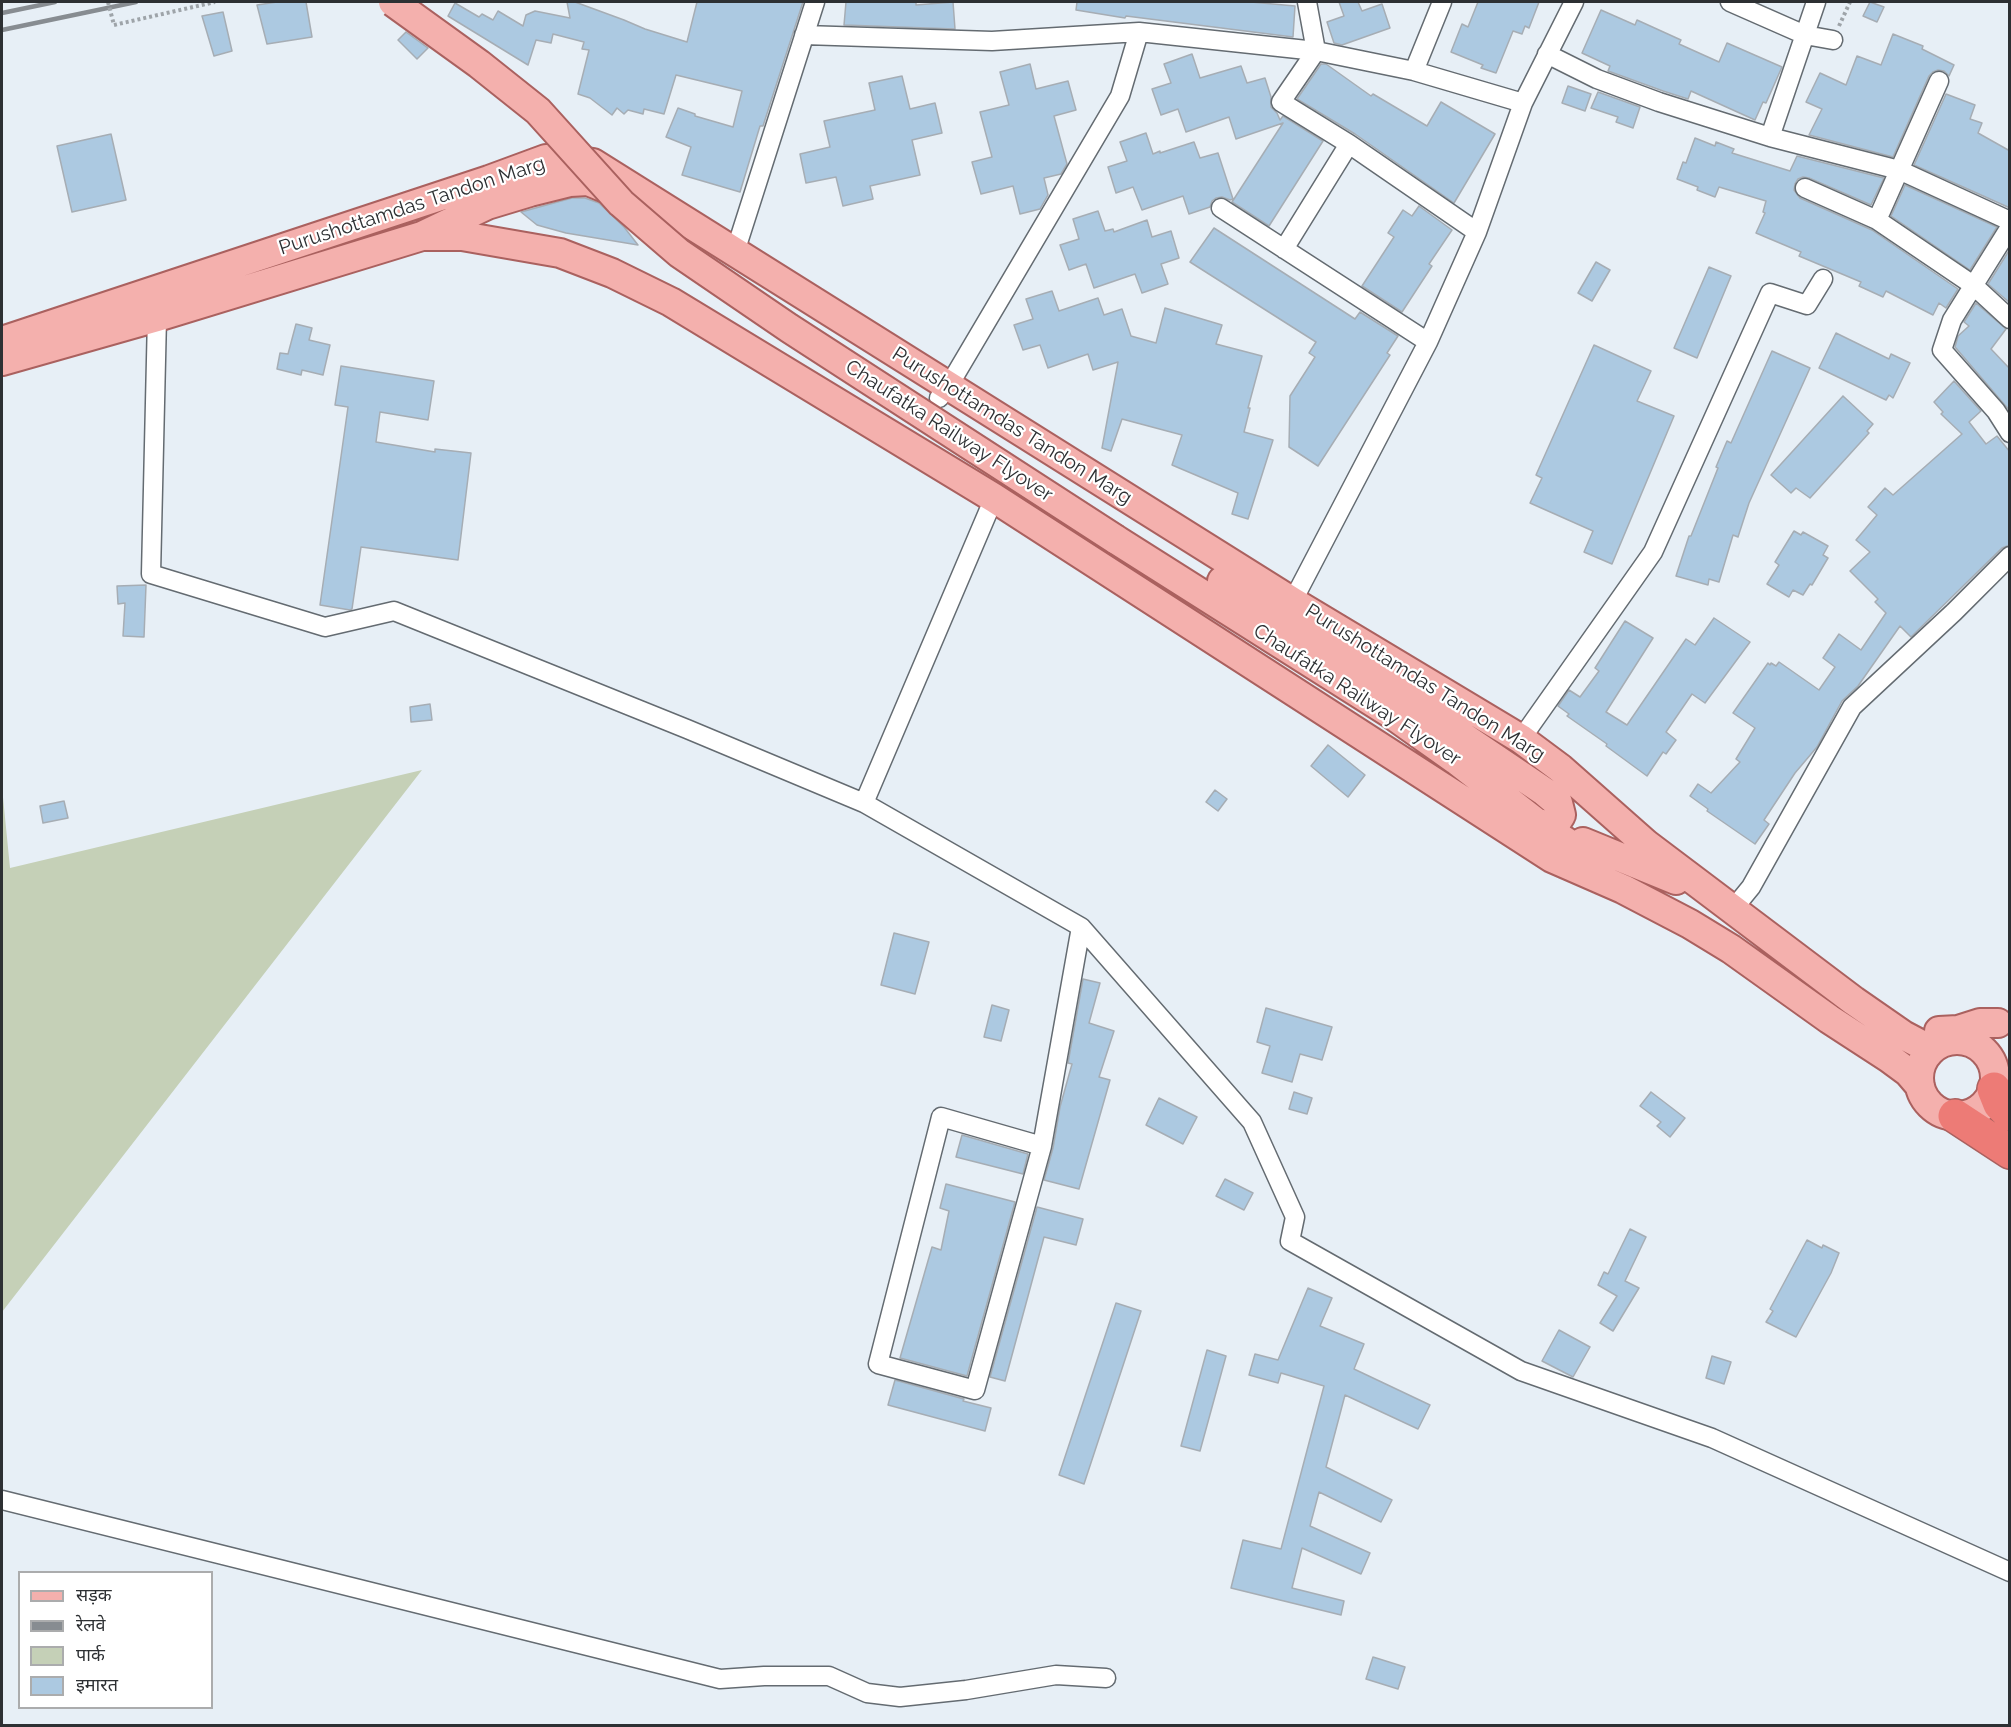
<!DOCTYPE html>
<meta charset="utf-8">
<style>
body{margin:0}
#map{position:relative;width:2011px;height:1727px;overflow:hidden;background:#e7eff6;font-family:Raleway,"Noto Sans Devanagari",sans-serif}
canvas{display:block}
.frame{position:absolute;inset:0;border:3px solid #2d3033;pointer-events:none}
.legend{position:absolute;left:18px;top:1571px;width:195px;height:138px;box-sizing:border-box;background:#fff;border:2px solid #abacad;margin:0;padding:8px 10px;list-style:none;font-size:18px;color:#2d3033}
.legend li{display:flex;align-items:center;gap:12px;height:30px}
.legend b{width:30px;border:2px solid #abacad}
</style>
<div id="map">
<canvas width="2011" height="1727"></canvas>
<div class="frame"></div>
<ul class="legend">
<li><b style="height:8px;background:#f4b0ad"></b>सड़क</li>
<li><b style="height:8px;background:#878c91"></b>रेलवे</li>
<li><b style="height:16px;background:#c5d0b7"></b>पार्क</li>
<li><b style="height:16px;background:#acc9e1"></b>इमारत</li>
</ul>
</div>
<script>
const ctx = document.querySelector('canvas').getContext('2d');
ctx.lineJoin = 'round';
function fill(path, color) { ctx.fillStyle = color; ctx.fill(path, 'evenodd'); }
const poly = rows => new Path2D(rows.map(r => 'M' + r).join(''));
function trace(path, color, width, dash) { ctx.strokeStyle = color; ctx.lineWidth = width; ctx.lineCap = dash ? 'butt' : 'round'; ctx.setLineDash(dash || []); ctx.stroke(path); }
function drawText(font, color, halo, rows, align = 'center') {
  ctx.font = font + ' Raleway,sans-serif'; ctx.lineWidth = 4.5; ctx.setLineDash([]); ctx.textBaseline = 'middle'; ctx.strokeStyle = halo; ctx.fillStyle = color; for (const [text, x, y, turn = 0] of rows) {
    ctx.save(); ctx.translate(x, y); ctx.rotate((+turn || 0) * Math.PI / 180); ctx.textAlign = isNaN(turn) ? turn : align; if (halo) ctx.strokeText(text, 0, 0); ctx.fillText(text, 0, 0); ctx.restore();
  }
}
fill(poly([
 [422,770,2,1312,2,787,10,868]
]), '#c5d0b7');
const building = poly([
 [277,2,306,2,312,37,267,44,257,5,277,2],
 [567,2,575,2,624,20,645,29,687,42,697,2,803,2,763,126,760,126,740,192,682,175,691,147,666,137,678,108,695,114,695,116,733,127,742,91,676,75,664,114,644,109,643,114,628,110,624,114,617,108,612,115,590,98,578,94,589,50,582,49,584,42,553,34,551,43,536,40,528,65,448,16,455,3,479,17,482,14,493,20,498,11,523,26,526,15,535,11,570,18,567,2],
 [846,2,916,2,916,5,953,2,955,29,844,25,846,2],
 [1077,2,1251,2,1295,6,1293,37,1126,16,1125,18,1076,10,1077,2],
 [1339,2,1358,2,1362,11,1382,4,1390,28,1342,45,1334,43,1327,22,1344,16,1339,2],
 [1478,2,1539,2,1529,28,1525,26,1522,34,1513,31,1496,73,1481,68,1483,65,1451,52,1462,24,1468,27,1478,2],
 [1870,2,1884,7,1877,22,1863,16,1870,2],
 [1601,10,1635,25,1637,20,1681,40,1679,44,1719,62,1727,43,1782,67,1766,103,1763,102,1755,120,1691,91,1688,99,1663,91,1608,71,1610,66,1582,53,1601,10],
 [223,12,232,51,214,56,202,16,223,12],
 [406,32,428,48,417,59,398,40,406,32],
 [1893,34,1923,46,1922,49,1954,65,1949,76,1944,71,1938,70,1933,72,1929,76,1893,157,1809,135,1822,109,1806,102,1820,73,1846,85,1857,56,1881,65,1893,34],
 [1192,54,1200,78,1241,66,1247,83,1265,78,1271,97,1271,107,1277,113,1280,120,1283,116,1323,141,1269,226,1232,202,1283,123,1236,139,1229,117,1186,132,1178,109,1161,115,1152,89,1171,83,1164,64,1192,54],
 [1030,64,1036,89,1068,81,1076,110,1054,116,1067,164,1061,174,1044,178,1048,195,1040,209,1020,214,1013,186,981,194,972,162,992,157,980,112,1009,105,1000,72,1030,64],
 [1321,64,1326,64,1371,96,1373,94,1427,126,1441,102,1495,134,1454,203,1355,134,1297,99,1321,64],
 [902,76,910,109,935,103,942,133,912,140,920,175,870,186,873,199,843,206,836,177,806,183,800,154,830,147,824,121,875,110,869,83,902,76],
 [1568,86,1591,94,1585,111,1562,103,1568,86],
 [1598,92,1640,107,1633,128,1616,122,1618,117,1591,108,1598,92],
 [1946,94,1975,105,1970,119,1982,123,1978,133,2010,151,2010,208,1914,165,1946,94],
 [1146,133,1153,154,1160,151,1160,153,1194,142,1200,158,1218,153,1233,199,1230,200,1222,197,1216,198,1212,201,1210,207,1189,214,1183,196,1142,210,1133,187,1116,193,1108,167,1127,161,1120,142,1146,133],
 [111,134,126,200,72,212,57,146,111,134],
 [1695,138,1715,146,1716,142,1734,149,1732,153,1790,171,1797,156,1884,178,1871,205,1809,178,1803,177,1798,179,1795,184,1794,190,1800,198,1872,230,1958,289,1946,308,1939,303,1933,315,1886,291,1883,297,1859,286,1861,282,1799,256,1801,252,1756,233,1765,213,1763,212,1766,201,1719,187,1715,197,1697,190,1698,187,1677,179,1683,162,1686,163,1695,138],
 [1905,185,1997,227,1970,270,1891,216,1905,185],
 [572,198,585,198,599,203,624,227,638,245,566,233,537,225,521,212,572,198],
 [1419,206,1452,230,1429,264,1432,266,1402,312,1362,286,1394,237,1388,233,1403,210,1412,216,1419,206],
 [1098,211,1105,231,1113,229,1114,232,1147,220,1152,237,1171,231,1179,258,1161,264,1168,284,1142,293,1135,274,1094,288,1086,264,1069,270,1060,245,1079,239,1073,219,1098,211],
 [1214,228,1355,319,1360,312,1398,336,1387,353,1390,355,1318,466,1289,447,1290,396,1315,357,1309,353,1316,342,1190,262,1214,228],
 [2010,249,2010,303,1988,284,2010,249],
 [1596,262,1610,270,1592,301,1578,293,1596,262],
 [1709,267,1731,276,1697,358,1674,348,1709,267],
 [1052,291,1059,311,1098,298,1104,315,1122,309,1131,336,1156,343,1165,308,1222,325,1216,344,1262,356,1248,408,1250,408,1244,432,1273,440,1248,519,1232,514,1238,493,1172,465,1182,435,1122,419,1111,451,1102,448,1118,362,1093,370,1088,354,1048,368,1040,345,1023,350,1014,325,1033,319,1026,299,1052,291],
 [1976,303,2006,329,1991,349,2010,369,2010,411,1955,347,1958,336,1969,326,1964,322,1976,303],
 [296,324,312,328,309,340,330,345,323,375,302,370,301,375,277,369,280,353,288,354,296,324],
 [1836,333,1889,359,1891,354,1910,363,1893,398,1889,395,1886,400,1819,368,1836,333],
 [1594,345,1651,371,1637,401,1674,416,1612,564,1584,552,1593,531,1530,503,1542,478,1536,475,1594,345],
 [1772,351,1810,368,1749,503,1738,537,1733,535,1719,582,1709,579,1708,585,1676,576,1689,536,1691,536,1718,468,1716,467,1727,441,1731,443,1772,351],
 [341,366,434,381,428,420,380,412,376,442,435,452,435,449,471,453,458,560,361,547,352,609,350,610,320,605,348,407,335,405,341,366],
 [1954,381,1981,411,1969,422,1986,444,1997,436,2010,452,2010,545,2002,548,1911,637,1900,626,1858,686,1842,701,1817,747,1795,773,1764,820,1769,824,1755,844,1707,811,1708,809,1690,796,1698,784,1711,793,1740,762,1736,759,1755,728,1733,713,1768,663,1770,665,1771,663,1776,666,1779,662,1819,690,1835,667,1823,658,1839,634,1861,650,1886,613,1875,602,1878,599,1850,571,1870,552,1856,540,1877,515,1868,507,1885,488,1893,495,1962,434,1941,414,1943,412,1934,402,1954,381],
 [1843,396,1873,424,1867,431,1869,433,1810,498,1796,488,1791,493,1771,475,1843,396],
 [1794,531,1801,535,1803,532,1828,546,1823,555,1828,558,1812,585,1810,584,1803,595,1793,590,1789,597,1767,584,1779,565,1775,562,1794,531],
 [146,585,144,637,123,636,125,603,118,604,117,586,146,585],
 [1714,618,1750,642,1705,703,1692,694,1666,732,1676,740,1666,754,1663,752,1647,776,1606,746,1607,744,1567,716,1569,714,1558,706,1569,690,1580,697,1599,671,1595,668,1625,621,1653,638,1606,712,1627,725,1686,639,1695,645,1714,618],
 [430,704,432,720,411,722,410,707,430,704],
 [1328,745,1365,775,1348,797,1311,766,1328,745],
 [1215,790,1227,799,1218,811,1206,802,1215,790],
 [64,801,68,818,43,823,40,806,64,801],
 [894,933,929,942,915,994,881,985,894,933],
 [1083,979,1100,983,1089,1023,1114,1031,1099,1077,1110,1080,1079,1189,1044,1180,1053,1148,1060,1107,1072,1064,1068,1063,1083,979],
 [992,1005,1009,1010,1001,1041,984,1037,992,1005],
 [1266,1008,1332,1027,1322,1060,1300,1054,1292,1082,1262,1073,1270,1046,1257,1042,1266,1008],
 [1294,1092,1312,1098,1307,1114,1289,1109,1294,1092],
 [1651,1092,1685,1118,1670,1137,1657,1126,1661,1122,1640,1106,1651,1092],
 [1159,1098,1197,1117,1183,1144,1146,1125,1159,1098],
 [962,1135,1028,1154,1023,1174,956,1157,962,1135],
 [1225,1179,1253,1193,1244,1210,1216,1196,1225,1179],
 [946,1184,1015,1202,967,1376,900,1358,932,1247,941,1250,949,1211,940,1208,946,1184],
 [1037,1207,1083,1219,1076,1245,1044,1237,1005,1381,990,1377,1037,1207],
 [1630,1229,1646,1237,1625,1281,1639,1288,1613,1331,1600,1323,1617,1296,1598,1285,1604,1272,1608,1274,1630,1229],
 [1807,1240,1822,1248,1823,1245,1839,1253,1831,1273,1796,1337,1766,1322,1773,1311,1770,1309,1807,1240],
 [1308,1288,1332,1298,1320,1326,1364,1344,1354,1369,1430,1405,1418,1429,1345,1395,1326,1467,1392,1500,1381,1522,1319,1492,1310,1526,1370,1553,1361,1574,1302,1548,1292,1588,1344,1601,1341,1615,1231,1588,1243,1540,1281,1549,1324,1386,1281,1373,1278,1383,1249,1375,1255,1354,1278,1360,1308,1288],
 [1116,1303,1141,1311,1084,1484,1059,1475,1116,1303],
 [1559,1330,1590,1347,1573,1377,1542,1361,1559,1330],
 [1207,1350,1226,1356,1200,1451,1181,1446,1207,1350],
 [1712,1356,1731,1362,1724,1384,1706,1378,1712,1356],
 [895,1380,964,1399,963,1401,991,1408,985,1431,888,1405,895,1380],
 [1373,1657,1405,1667,1398,1689,1366,1679,1373,1657]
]);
fill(building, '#acc9e1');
trace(building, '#a6adb4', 1.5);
const street = poly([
 [1307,2,1316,51,1414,71,1523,103],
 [1730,2,1805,35,1833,40],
 [804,35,992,41,1139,32,1316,51,1281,102,1349,144,1477,232],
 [1547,54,1597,79,1659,102,1770,137,1816,2],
 [1414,71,1442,2],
 [1770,137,1899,170,2010,221],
 [1805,188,1877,220,1973,285,2010,319],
 [1221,208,1428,342],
 [1877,220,1939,81],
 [2010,227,1952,320,1942,350,1996,411,2010,433],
 [1284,249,1349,144],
 [735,252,815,2],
 [157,317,151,574,325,627,394,611,687,729,864,803,1081,927,1252,1122,1295,1217,1290,1241,1521,1371,1712,1438,2010,1572],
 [939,398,948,387,1120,96,1139,32],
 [1288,610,1428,342,1477,232,1523,103,1574,2],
 [1521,739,1653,552,1770,293,1807,305,1823,279],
 [864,803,994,498],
 [1733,909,1751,887,1852,707,1954,612,2010,556],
 [1042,1146,941,1117,878,1364,975,1390,1042,1146,1081,927],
 [2,1500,720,1679,764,1676,829,1676,867,1693,900,1697,966,1690,1056,1675,1106,1678]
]);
const primary = poly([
 [427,236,462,236,560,253,612,273,671,302,994,498,1552,858,1623,889,1690,924,1731,949,1829,1019,1889,1058,1908,1072,1920,1086],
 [2,341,489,180,546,159,567,159,593,163,1293,602,1521,739,1560,768,1646,844,1854,1001,1903,1035,1920,1044,1935,1047],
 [2,361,157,317,422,236,487,205,530,192,570,182,588,181,615,192],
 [1115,539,1390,713,1456,760,1537,823,1602,865],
 [1222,581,1382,682,1545,792,1558,803,1561,815,1556,823,1551,826,1537,823],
 [1583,842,1676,880],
 [1939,1031,1958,1030,1980,1023,1998,1023],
 '1919 1078a38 38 0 1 1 76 0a38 38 0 1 1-76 0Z'
]);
const highway = poly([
 [1994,1089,2000,1104,2010,1114],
 [1955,1116,2010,1152]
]);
trace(street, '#646b71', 21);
trace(primary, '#aa615f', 32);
trace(highway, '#aa615f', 36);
trace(poly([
 [114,25,215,2],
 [1839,26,1850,2]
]), '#9ea4a9', 4, [3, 3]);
trace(street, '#fff', 18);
trace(primary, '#f4b0ad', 28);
trace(highway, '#ed7b76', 33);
trace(poly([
 [2,13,55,2],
 [2,30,136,2]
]), '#878c91', 4.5);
const primaryBridge = poly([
 [393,2,479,64,538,111,621,203,679,253,789,328,1115,539]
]);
trace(primaryBridge, '#aa615f', 32, []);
trace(poly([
 [108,2,114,25]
]), '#9ea4a9', 4, [3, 3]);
trace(primaryBridge, '#f4b0ad', 28);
drawText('20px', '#2d3033', '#fff', [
 ["Purushottamdas Tandon Marg",412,206,-18],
 ["Purushottamdas Tandon Marg",1012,426,32],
 ["Chaufatka Railway Flyover",949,431,33],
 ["Purushottamdas Tandon Marg",1425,683,32],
 ["Chaufatka Railway Flyover",1357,695,33]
]);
</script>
